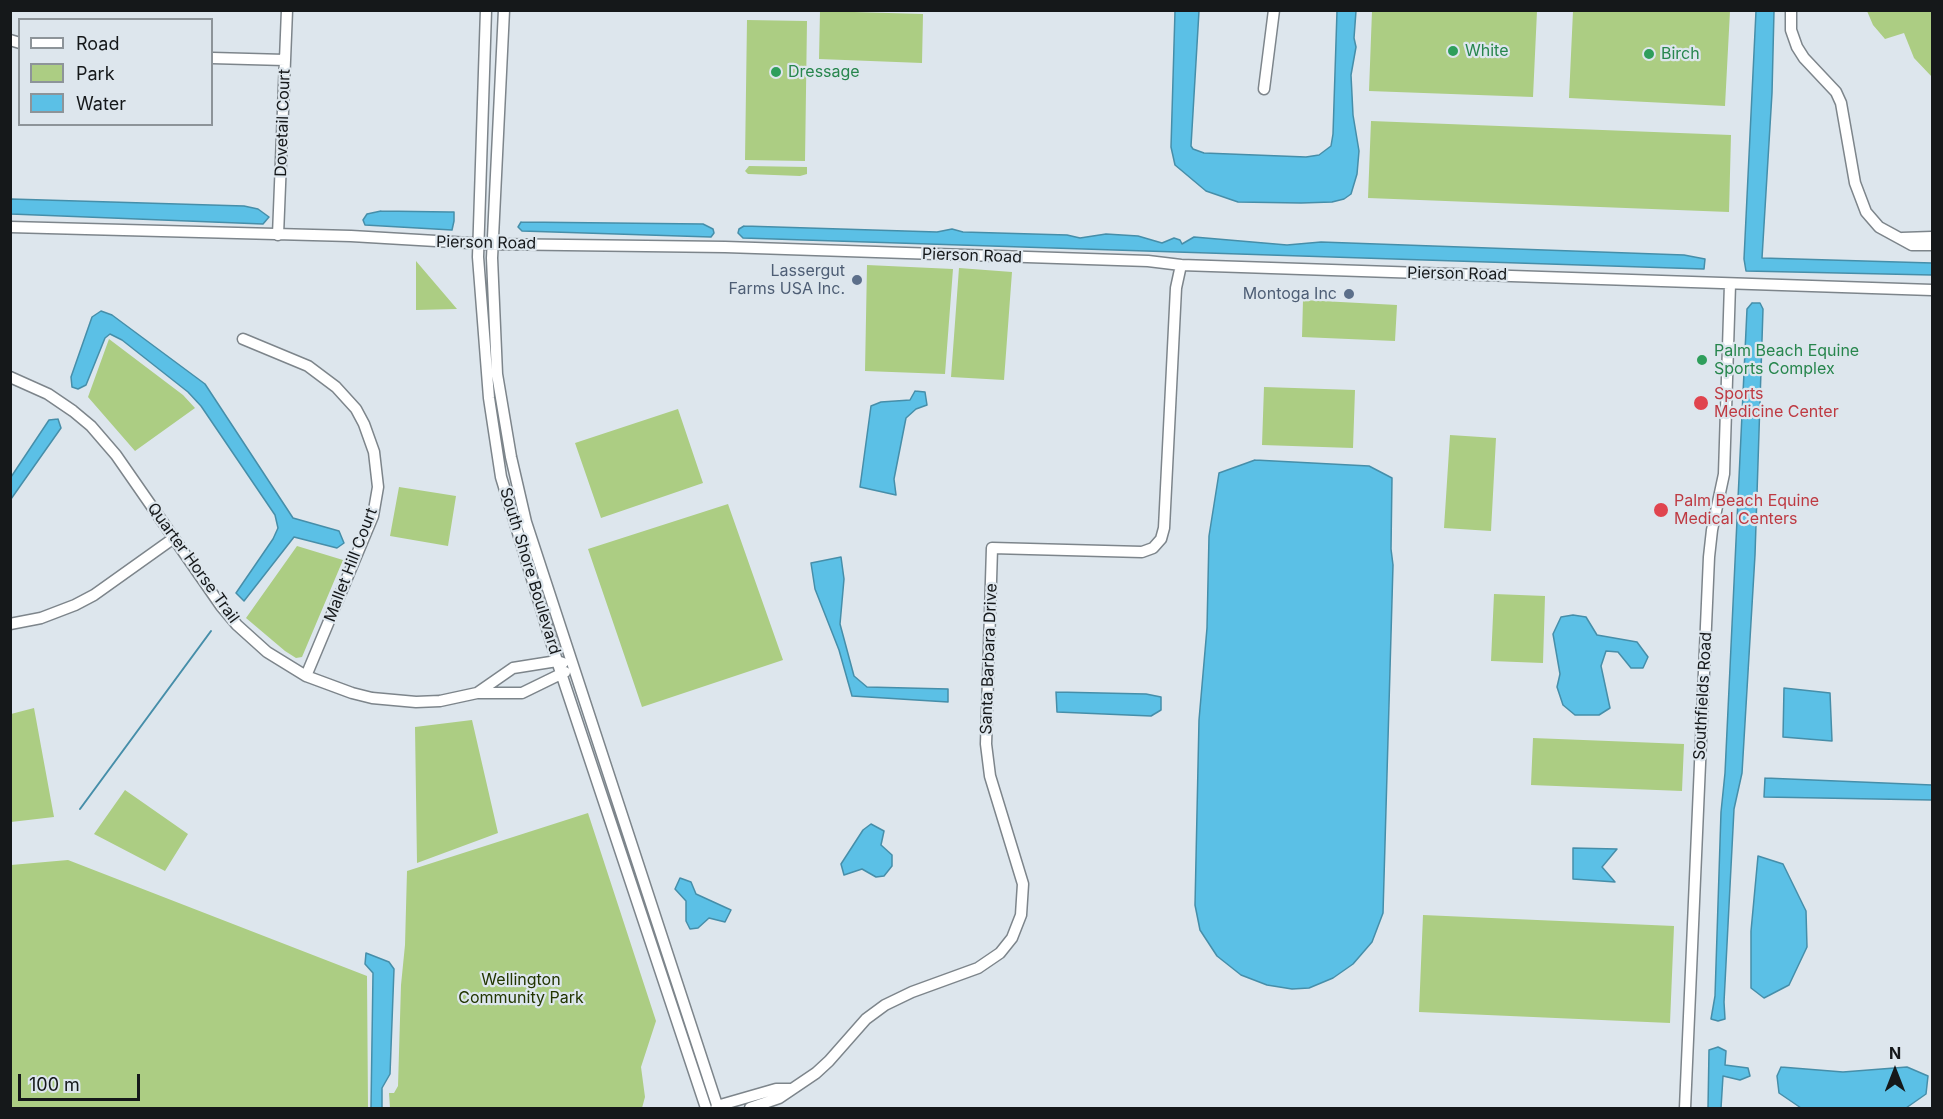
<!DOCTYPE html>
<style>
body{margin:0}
#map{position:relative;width:1943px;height:1119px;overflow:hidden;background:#dde6ed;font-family:Inter,sans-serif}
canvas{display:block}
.frame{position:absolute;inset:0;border:12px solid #15181a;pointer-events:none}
.legend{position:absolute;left:18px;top:18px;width:195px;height:108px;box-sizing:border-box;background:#dde6ed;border:2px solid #8d9499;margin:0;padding:8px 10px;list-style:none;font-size:18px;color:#15181a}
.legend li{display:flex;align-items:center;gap:12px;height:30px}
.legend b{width:30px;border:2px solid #8d9499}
.north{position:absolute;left:1865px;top:1041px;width:60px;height:60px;-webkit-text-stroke:4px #dde6ed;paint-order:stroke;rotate:0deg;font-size:16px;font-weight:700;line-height:24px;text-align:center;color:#15181a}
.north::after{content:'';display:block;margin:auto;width:21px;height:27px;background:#15181a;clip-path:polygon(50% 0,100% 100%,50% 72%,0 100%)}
.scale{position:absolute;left:18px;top:1074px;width:122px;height:27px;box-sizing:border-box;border:3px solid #15181a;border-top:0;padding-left:8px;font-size:18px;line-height:21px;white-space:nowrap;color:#15181a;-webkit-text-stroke:4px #dde6ed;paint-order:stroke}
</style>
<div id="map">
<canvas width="1943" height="1119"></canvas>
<div class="frame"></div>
<ul class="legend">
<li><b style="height:8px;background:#fff"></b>Road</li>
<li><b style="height:16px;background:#accd83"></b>Park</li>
<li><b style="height:16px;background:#5bc0e6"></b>Water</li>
</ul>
<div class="north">N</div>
<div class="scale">100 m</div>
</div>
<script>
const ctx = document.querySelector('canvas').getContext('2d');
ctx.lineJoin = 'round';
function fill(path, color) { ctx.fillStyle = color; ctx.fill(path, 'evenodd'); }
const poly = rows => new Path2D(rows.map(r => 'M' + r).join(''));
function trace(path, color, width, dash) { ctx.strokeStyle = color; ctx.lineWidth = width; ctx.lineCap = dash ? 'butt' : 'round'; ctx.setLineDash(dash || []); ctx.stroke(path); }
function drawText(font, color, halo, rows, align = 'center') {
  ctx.font = font + ' Inter,sans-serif'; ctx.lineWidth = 4.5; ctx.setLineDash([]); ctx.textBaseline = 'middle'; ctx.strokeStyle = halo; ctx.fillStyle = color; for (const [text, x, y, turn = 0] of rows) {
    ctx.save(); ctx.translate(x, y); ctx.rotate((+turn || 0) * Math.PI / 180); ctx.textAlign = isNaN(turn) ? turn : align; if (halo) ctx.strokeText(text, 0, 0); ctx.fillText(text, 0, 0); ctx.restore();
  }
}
fill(poly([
 [820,11,923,14,922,63,819,59],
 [1372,11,1537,11,1533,97,1369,91],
 [1573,11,1730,11,1725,106,1569,98],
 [1867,11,1932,11,1932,77,1914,58,1904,33,1885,39,1873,25],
 [747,20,807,21,805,161,745,160],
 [1371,121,1731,135,1729,212,1368,198],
 [749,166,807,167,807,174,800,176,748,174,745,171],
 [416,261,457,309,416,310],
 [867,265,953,269,945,374,865,371],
 [959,268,1012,272,1004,380,951,377],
 [1303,300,1397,305,1395,341,1302,337],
 [109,339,183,395,195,408,135,451,88,397],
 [1264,387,1355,390,1353,448,1262,445],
 [678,409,703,483,601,518,575,443],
 [1450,435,1496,438,1491,531,1444,528],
 [399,487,456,496,448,546,390,536],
 [728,504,783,660,642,707,588,549],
 [297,546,343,560,302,657,296,658,285,651,246,618],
 [1494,594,1545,596,1543,663,1491,661],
 [34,708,54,817,11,822,11,714],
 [472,720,498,833,417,863,415,727],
 [1533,738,1684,744,1682,791,1531,785],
 [125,790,188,834,165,871,94,834],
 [588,813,656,1021,641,1067,645,1097,642,1108,390,1108,389,1093,394,1093,398,1086,401,985,405,945,407,871],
 [68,860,367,976,368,1108,11,1108,11,865],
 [1423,915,1674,926,1670,1023,1419,1012]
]), '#accd83');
const water = poly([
 [1175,11,1199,11,1191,146,1193,149,1204,153,1306,157,1319,155,1331,146,1333,134,1337,11,1356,11,1354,38,1356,47,1351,75,1353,115,1359,151,1357,174,1351,194,1344,199,1332,202,1301,203,1238,202,1206,191,1175,165,1171,147,1175,11],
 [1756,11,1774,11,1772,93,1762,258,1932,263,1932,275,1746,271,1744,259,1756,11],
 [11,199,244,206,258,209,269,217,263,224,11,214,11,199],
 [381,211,449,212,454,212,454,221,452,230,365,225,363,220,367,214,381,211],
 [521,222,703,224,713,229,714,233,711,237,522,231,518,227,521,222],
 [744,226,937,232,952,229,963,232,1067,235,1080,238,1106,234,1138,236,1162,243,1174,238,1180,240,1182,244,1194,237,1287,245,1321,242,1684,255,1705,259,1704,269,743,238,738,233,739,229,744,226],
 [1752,303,1760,303,1763,309,1755,555,1742,773,1734,809,1724,1002,1725,1019,1718,1021,1711,1019,1715,996,1721,812,1725,773,1747,309,1752,303],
 [101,311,112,315,205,384,293,518,339,531,344,543,337,548,294,537,244,601,236,593,273,539,278,528,275,515,201,406,188,392,122,340,110,334,105,338,86,385,78,389,72,387,71,377,92,317,101,311],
 [915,391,925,392,927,405,916,409,906,418,894,479,896,495,860,487,871,406,881,402,910,400,915,391],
 [58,419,61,428,11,499,11,477,49,420,58,419],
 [1255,460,1369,466,1392,478,1391,549,1393,565,1383,913,1372,942,1353,964,1333,978,1309,988,1292,989,1267,985,1241,975,1217,956,1200,930,1195,905,1199,720,1207,628,1209,536,1219,473,1255,460],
 [841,557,844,579,840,624,854,676,867,687,948,689,948,702,852,696,839,650,815,589,811,563,841,557],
 [1573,615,1586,617,1597,635,1637,642,1648,657,1643,668,1631,668,1618,652,1606,651,1601,666,1610,708,1599,715,1575,715,1563,705,1557,687,1560,674,1553,634,1561,617,1573,615],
 [1784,688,1830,693,1832,741,1783,737,1784,688],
 [1056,692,1146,694,1161,697,1161,710,1151,716,1057,712,1056,692],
 [1765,778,1932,785,1932,800,1764,797,1765,778],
 [871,824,884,831,881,845,892,855,892,866,884,876,876,877,862,869,844,875,841,864,863,830,871,824],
 [1573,848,1617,849,1602,867,1615,882,1573,879,1573,848],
 [1758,856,1783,864,1806,911,1807,947,1789,985,1764,998,1751,988,1751,931,1758,856],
 [680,878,691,882,696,894,731,910,725,922,709,918,698,928,690,929,686,921,686,901,675,889,680,878],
 [366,953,389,962,394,969,390,1074,382,1088,382,1108,371,1108,373,973,365,964,366,953],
 [1718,1047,1726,1051,1725,1065,1748,1068,1750,1076,1740,1080,1723,1076,1721,1108,1708,1108,1709,1050,1718,1047],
 [1781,1067,1843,1072,1907,1067,1928,1076,1926,1094,1906,1108,1801,1108,1779,1093,1777,1076,1781,1067]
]);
fill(water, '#5bc0e6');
trace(water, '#468ea9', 1.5);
trace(poly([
 [80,809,211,631]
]), '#468ea9', 2);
const minor = poly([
 [486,10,478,257,489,398,501,477,557,661,706,1108],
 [504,10,492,258,497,374,511,457,526,522,718,1108],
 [1791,10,1791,30,1797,47,1804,58,1836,92,1841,103,1855,183,1866,212,1879,227,1912,245,1932,245],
 [10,40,20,43],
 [212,58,285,60],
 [1264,89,1274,10],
 [10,227,351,236,487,244,725,247,1148,261,1181,265,1932,290],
 [278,235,287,10],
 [1902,238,1932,237],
 [243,339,308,366,336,387,356,409,364,424,374,452,378,487,373,516,306,676],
 [10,377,48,394,73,411,91,426,116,455,221,606,237,625,267,652,306,676,352,693,372,698,416,702,440,701,477,693,522,693,565,672],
 [10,624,41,618,75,605,94,595,174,538],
 [477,693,513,668,557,661,563,663],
 [716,1108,717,1106,776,1089,791,1089],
 [750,1108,779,1098,816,1073,829,1061,866,1019,885,1005,912,992,978,968,1000,953,1012,938,1021,915,1023,884,990,776,986,744,992,548,1142,552,1153,548,1161,539,1164,528,1176,288,1181,265],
 [1685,1108,1709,557,1712,530,1724,474,1730,284]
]);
trace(minor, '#7d858b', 13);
trace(minor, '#fff', 10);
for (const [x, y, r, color] of [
 [1453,51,6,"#2e9e5b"],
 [1649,54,6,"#2e9e5b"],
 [776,72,6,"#2e9e5b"],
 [857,280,6,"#5c6f8a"],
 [1349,294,6,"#5c6f8a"],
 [1702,360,6,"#2e9e5b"],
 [1701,403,8,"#e0444e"],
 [1661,510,8,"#e0444e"]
]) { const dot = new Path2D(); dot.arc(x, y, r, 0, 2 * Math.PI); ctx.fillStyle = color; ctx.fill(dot); trace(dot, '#dde6ed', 2); }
drawText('16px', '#27864d', '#dde6ed', [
 ["White",1465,51],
 ["Birch",1661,54],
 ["Dressage",788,72],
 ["Palm Beach Equine",1714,351],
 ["Sports Complex",1714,369]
], 'left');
drawText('16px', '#15181a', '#dde6ed', [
 ["Dovetail Court",283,123,-88],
 ["Pierson Road",486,243,1],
 ["Pierson Road",972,256,2],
 ["Pierson Road",1457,274,1],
 ["Quarter Horse Trail",193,563,54],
 ["Mallet Hill Court",351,565,-69],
 ["South Shore Boulevard",530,571,73],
 ["Santa Barbara Drive",989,659,-88],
 ["Southfields Road",1703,696,-87]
]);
drawText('16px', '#4e5e75', '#dde6ed', [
 ["Lassergut",845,271],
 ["Farms USA Inc.",845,289],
 ["Montoga Inc",1337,294]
], 'right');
drawText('16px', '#be3a42', '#dde6ed', [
 ["Sports",1714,394],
 ["Medicine Center",1714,412],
 ["Palm Beach Equine",1674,501],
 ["Medical Centers",1674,519]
], 'left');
drawText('16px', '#223500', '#dde6ed', [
 ["Wellington",521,980],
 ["Community Park",521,998]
]);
</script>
